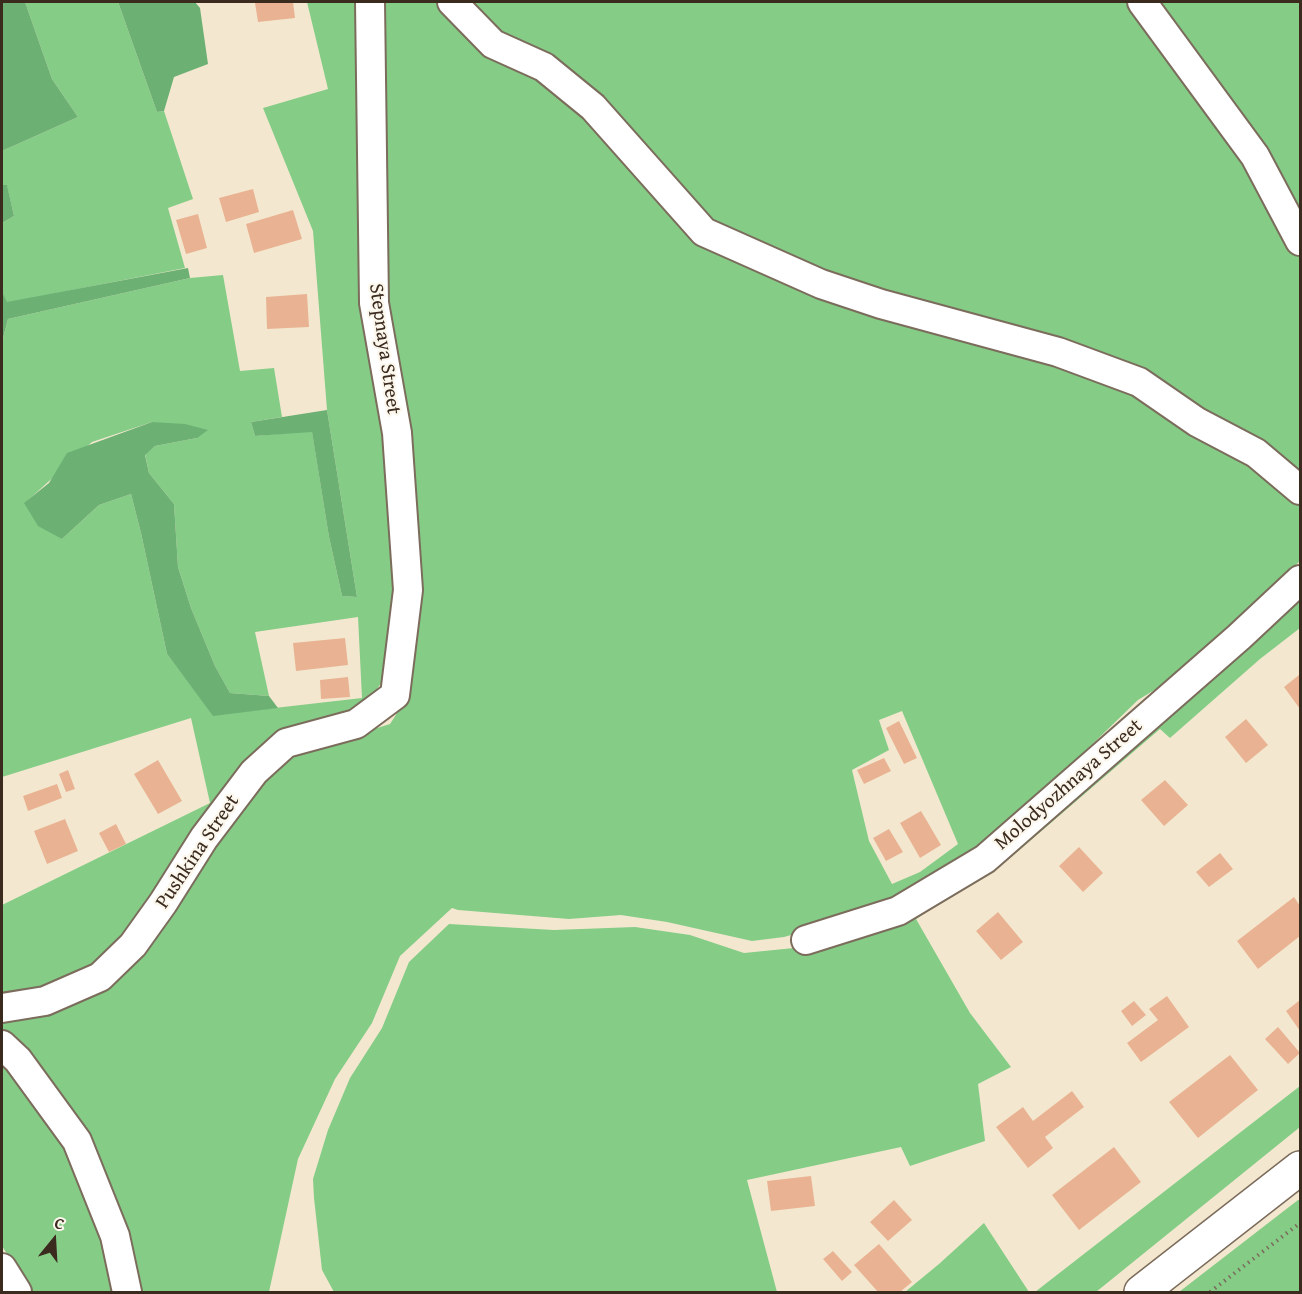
<!DOCTYPE html>
<meta charset="utf-8">
<style>
body{margin:0}
#map{position:relative;width:1302px;height:1294px;overflow:hidden;background:#f3e8cf;font-family:"Gentium Book Plus",serif}
canvas{display:block}
.frame{position:absolute;inset:0;border:3px solid #3b2a1e;pointer-events:none}
.north{position:absolute;left:24px;top:1210px;width:60px;height:60px;-webkit-text-stroke:4px #fbf7ec;paint-order:stroke;rotate:18deg;font-size:16px;font-weight:700;line-height:24px;text-align:center;color:#3b2a1e}
.north::after{content:'';display:block;margin:auto;width:21px;height:27px;background:#3b2a1e;clip-path:polygon(50% 0,100% 100%,50% 72%,0 100%)}
</style>
<div id="map">
<canvas width="1302" height="1294"></canvas>
<div class="frame"></div>
<div class="north">С</div>
</div>
<script>
const ctx = document.querySelector('canvas').getContext('2d');
ctx.lineJoin = 'round';
function fill(path, color) { ctx.fillStyle = color; ctx.fill(path, 'evenodd'); }
const poly = rows => new Path2D(rows.map(r => 'M' + r).join(''));
function trace(path, color, width, dash) { ctx.strokeStyle = color; ctx.lineWidth = width; ctx.lineCap = dash ? 'butt' : 'round'; ctx.setLineDash(dash || []); ctx.stroke(path); }
function drawText(font, color, halo, rows, align = 'center') {
  ctx.font = font + ' "Gentium Book Plus",serif'; ctx.lineWidth = 4.5; ctx.setLineDash([]); ctx.textBaseline = 'middle'; ctx.strokeStyle = halo; ctx.fillStyle = color; for (const [text, x, y, turn = 0] of rows) {
    ctx.save(); ctx.translate(x, y); ctx.rotate((+turn || 0) * Math.PI / 180); ctx.textAlign = isNaN(turn) ? turn : align; if (halo) ctx.strokeText(text, 0, 0); ctx.fillText(text, 0, 0); ctx.restore();
  }
}
fill(poly([
 [25,2,118,2,157,112,164,111,193,199,168,208,185,268,6,303,2,292,2,223,14,216,7,186,2,185,2,151,78,117,52,79],
 [307,2,360,2,402,592,387,675,369,700,337,721,275,740,148,911,96,970,2,1000,2,905,210,803,191,718,2,777,2,342,8,319,190,278,223,275,240,371,274,368,282,417,251,422,255,436,312,431,329,537,342,596,357,597,327,410,313,231,263,108,328,89],
 [152,422,197,438,155,446,145,454,149,473,174,504,178,567,191,608,215,666,230,693,269,696,255,632,358,617,362,698,213,715,167,654,141,533,131,494,99,505,62,539,25,503,92,442],
 [380,2,1300,2,1300,561,1169,681,1138,700,1045,790,985,842,912,894,844,920,784,937,752,941,667,922,621,915,569,919,458,910,452,908,400,956,372,1023,335,1079,298,1159,269,1292,135,1292,22,1056,2,1030,2,1014,108,981,210,841,288,756,390,724,405,701,384,328],
 [902,711,958,844,920,872,892,884,869,841,852,770,889,750,879,720],
 [1300,600,1300,628,1260,659,1170,738,1160,729,1010,858,916,919,970,1013,1011,1067,978,1084,985,1141,910,1166,901,1147,747,1180,777,1292,334,1292,322,1270,314,1198,313,1179,328,1130,350,1078,382,1028,409,962,449,924,554,930,635,927,690,935,744,953,794,948,830,941,913,910],
 [2,1053,73,1145,119,1292,31,1292,2,1246],
 [1300,1086,1300,1127,1096,1292,1035,1292],
 [1298,1200,1300,1200,1300,1292,1179,1292],
 [984,1223,1029,1292,905,1292,939,1264]
]), '#85cc87');
fill(poly([
 [2,2,25,2,52,79,78,117,2,151],
 [118,2,195,2,200,8,208,64,174,77,164,111,157,112],
 [2,185,7,185,14,216,2,223],
 [188,268,190,278,8,319,2,342,2,292,7,302],
 [327,410,357,597,342,596,329,537,312,432,255,436,251,422],
 [152,422,185,424,208,430,197,438,155,446,145,455,149,473,174,504,178,567,191,608,215,666,230,693,269,696,278,708,213,716,167,654,141,533,131,494,99,505,62,539,38,526,24,503,49,483,67,453]
]), '#6cb074');
fill(poly([
 [266,2,293,2,295,18,258,22,255,3],
 [253,189,259,212,226,222,219,198],
 [293,210,302,239,254,253,246,224],
 [198,214,207,248,186,254,176,220],
 [307,294,309,327,267,329,266,297],
 [345,638,348,665,296,671,293,643],
 [1299,675,1300,677,1300,709,1284,687],
 [348,677,350,697,321,699,320,680],
 [1246,719,1268,745,1246,763,1225,737],
 [899,721,917,758,904,764,886,728],
 [884,758,891,771,864,784,857,770],
 [158,760,182,801,158,814,134,774],
 [68,770,75,789,66,792,59,774],
 [1165,780,1188,805,1164,826,1141,800],
 [57,784,62,798,28,811,23,796],
 [921,811,941,845,920,858,900,823],
 [65,819,78,851,47,864,34,831],
 [116,824,126,844,109,852,99,833],
 [889,829,903,852,886,861,873,838],
 [1079,847,1103,873,1083,892,1059,866],
 [1220,853,1233,869,1209,887,1196,872],
 [1294,897,1300,906,1300,936,1258,969,1237,941],
 [998,912,1023,942,1001,960,976,931],
 [1167,996,1189,1027,1141,1062,1127,1043,1158,1020,1149,1009],
 [1300,1000,1300,1031,1286,1011],
 [1134,1001,1146,1015,1132,1026,1121,1011],
 [1278,1027,1300,1053,1288,1064,1265,1039],
 [1230,1055,1258,1090,1198,1138,1169,1102],
 [1072,1091,1084,1107,1045,1137,1053,1148,1028,1168,996,1127,1023,1107,1033,1121],
 [1114,1147,1141,1182,1079,1230,1052,1195],
 [811,1176,815,1206,771,1211,767,1181],
 [894,1200,912,1220,888,1241,870,1222],
 [879,1244,912,1282,900,1292,878,1292,854,1265],
 [833,1251,852,1272,842,1281,823,1259]
]), '#e9b393');
const minor = poly([
 [452,2,493,44,544,67,593,107,704,232,821,284,881,304,1058,352,1139,382,1197,422,1256,453,1300,490],
 [1142,2,1255,156,1300,241],
 [806,940,898,911,985,859,1239,637,1300,580],
 [2,1008,45,1001,100,977,133,945,163,903,204,838,254,772,286,743,356,724,395,695,408,590,397,433,374,303,370,2],
 [2,1045,18,1060,77,1141,115,1236,127,1292],
 [2,1268,17,1292]
]);
const major = poly([
 [1141,1292,1300,1168]
]);
trace(minor, '#7b6c5c', 32);
trace(major, '#7b6c5c', 36);
trace(poly([
 [1210,1292,1300,1223]
]), '#7b6c5c', 4, [1.5, 4.5]);
trace(minor, '#fff', 28);
trace(major, '#fff', 33);
drawText('20px', '#3b2a1e', '#fbf7ec', [
 ["Stepnaya Street",384,349,82],
 ["Molodyozhnaya Street",1069,785,-41],
 ["Pushkina Street",198,852,-56]
]);
</script>
